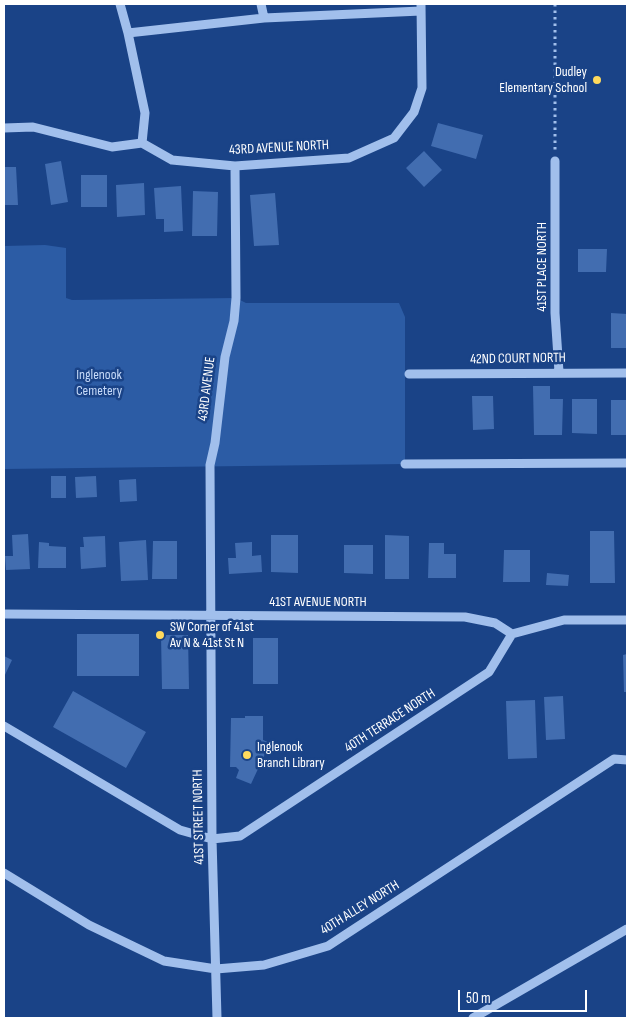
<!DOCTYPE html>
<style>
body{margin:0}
#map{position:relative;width:631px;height:1022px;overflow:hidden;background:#1a4387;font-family:"Sofia Sans Condensed",sans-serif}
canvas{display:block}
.frame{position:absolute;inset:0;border:5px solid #fff;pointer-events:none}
.scale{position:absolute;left:458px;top:990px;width:129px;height:22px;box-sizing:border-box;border:2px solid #fff;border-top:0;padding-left:6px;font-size:15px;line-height:18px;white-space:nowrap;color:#fff;-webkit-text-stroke:4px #1a4387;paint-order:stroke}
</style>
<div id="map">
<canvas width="631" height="1022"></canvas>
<div class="frame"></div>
<div class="scale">50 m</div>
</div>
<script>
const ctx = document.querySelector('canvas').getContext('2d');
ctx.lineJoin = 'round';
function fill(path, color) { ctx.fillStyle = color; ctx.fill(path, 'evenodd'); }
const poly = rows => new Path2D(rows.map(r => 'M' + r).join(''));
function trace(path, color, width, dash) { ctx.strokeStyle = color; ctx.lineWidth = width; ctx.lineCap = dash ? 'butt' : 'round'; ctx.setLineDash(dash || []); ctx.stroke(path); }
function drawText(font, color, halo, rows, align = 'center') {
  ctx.font = font + ' "Sofia Sans Condensed",sans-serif'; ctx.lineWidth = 5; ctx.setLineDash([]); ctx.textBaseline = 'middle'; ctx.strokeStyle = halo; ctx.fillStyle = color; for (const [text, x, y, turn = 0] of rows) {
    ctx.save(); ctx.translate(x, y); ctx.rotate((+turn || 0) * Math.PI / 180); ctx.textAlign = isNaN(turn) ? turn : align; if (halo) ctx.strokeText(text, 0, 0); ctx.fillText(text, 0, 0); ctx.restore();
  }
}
fill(poly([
 [45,245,66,248,66,298,72,300,236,298,246,303,399,303,405,317,405,464,4,469,4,246]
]), '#2c5ca5');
fill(poly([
 [438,123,483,135,476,159,431,146],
 [424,151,442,170,424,187,406,168],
 [61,161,68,202,51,205,45,164],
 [4,167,16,167,18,205,4,205],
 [81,175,107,175,107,207,81,207],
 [144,183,145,215,117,217,116,185],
 [181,186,183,231,164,232,164,219,156,219,154,188],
 [193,191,218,192,217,236,192,236],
 [275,193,279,245,254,246,250,195],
 [578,249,607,249,606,272,578,272],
 [611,313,627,314,627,348,611,348],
 [533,386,550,386,550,399,563,399,562,435,534,435],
 [472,396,493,396,494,429,473,430],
 [572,399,597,399,597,434,572,433],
 [611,400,627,400,627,435,611,435],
 [51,476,66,476,66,498,51,498],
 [96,476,97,497,76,498,75,477],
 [136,479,137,501,120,502,119,480],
 [590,531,614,531,615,583,590,583],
 [28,534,30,569,6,570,5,556,13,556,12,535],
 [271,535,298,535,298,573,271,572],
 [385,535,409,536,409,579,385,579],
 [105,536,106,567,81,569,80,547,84,547,83,537],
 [146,540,148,580,121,581,119,542],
 [153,541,177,541,177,579,152,579],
 [39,542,49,543,49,546,66,547,66,568,38,568],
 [252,542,252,556,261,555,262,572,229,574,228,558,236,558,235,543],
 [429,543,444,543,444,554,456,554,456,578,428,578],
 [344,545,373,545,373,574,344,573],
 [504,550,530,550,530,582,503,582],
 [547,573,569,575,568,586,546,585],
 [77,634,139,634,139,676,77,676],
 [161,635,188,635,189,689,162,689],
 [253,638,278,638,278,684,253,684],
 [627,654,627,692,624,692,623,655],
 [4,656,12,660,4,677],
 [73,691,146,732,126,768,53,727],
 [563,696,565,739,546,740,544,697],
 [535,700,537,758,508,759,506,701],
 [245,716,263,716,263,740,270,743,251,784,236,778,239,770,236,767,230,767,231,718,245,718]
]), '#426db0');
trace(poly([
 [555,4,555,151]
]), '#a1bfec', 3, [2.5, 4]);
trace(poly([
 [120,4,128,33,145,113,142,143],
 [261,4,264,18],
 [128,33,264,18,421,11],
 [4,128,33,127,112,147,142,143,172,160,235,166,349,158,394,138,414,112,422,88,421,4],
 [555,161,555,313,559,372],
 [409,374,627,373],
 [405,464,627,463],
 [4,614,465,617,495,623,512,634,564,620,627,620],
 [4,726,180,830,212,839,240,836,489,672,512,634],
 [4,873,89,925,164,961,216,969,264,965,328,946,614,759,627,760],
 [217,1018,212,839,210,465,215,443,225,357,234,321,236,298,235,166],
 [473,1018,627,929]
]), '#a1bfec', 9);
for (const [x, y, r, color] of [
 [597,80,5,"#ffda5d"],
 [160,635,5,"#ffda5d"],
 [247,755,5,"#ffda5d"]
]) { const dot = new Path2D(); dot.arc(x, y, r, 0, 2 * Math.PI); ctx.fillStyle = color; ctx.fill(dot); trace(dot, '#1a4387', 2); }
drawText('14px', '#fff', '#1a4387', [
 ["Dudley",587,72,"right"],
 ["Elementary School",587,88,"right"],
 ["SW Corner of 41st",170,627],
 ["Av N & 41st St N",170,643],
 ["Inglenook",257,747],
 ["Branch Library",257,763]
], 'left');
drawText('14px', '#fff', '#1a4387', [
 ["43RD AVENUE NORTH",279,148,-3],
 ["41ST PLACE NORTH",542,267,-90],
 ["42ND COURT NORTH",518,359,-1],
 ["43RD AVENUE",207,389,-83],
 ["41ST AVENUE NORTH",318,602],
 ["40TH TERRACE NORTH",390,721,-33],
 ["41ST STREET NORTH",199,817,-91],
 ["40TH ALLEY NORTH",360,908,-32]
]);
drawText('14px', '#c6daf9', '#1a4387', [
 ["Inglenook",99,375],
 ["Cemetery",99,391]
]);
</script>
